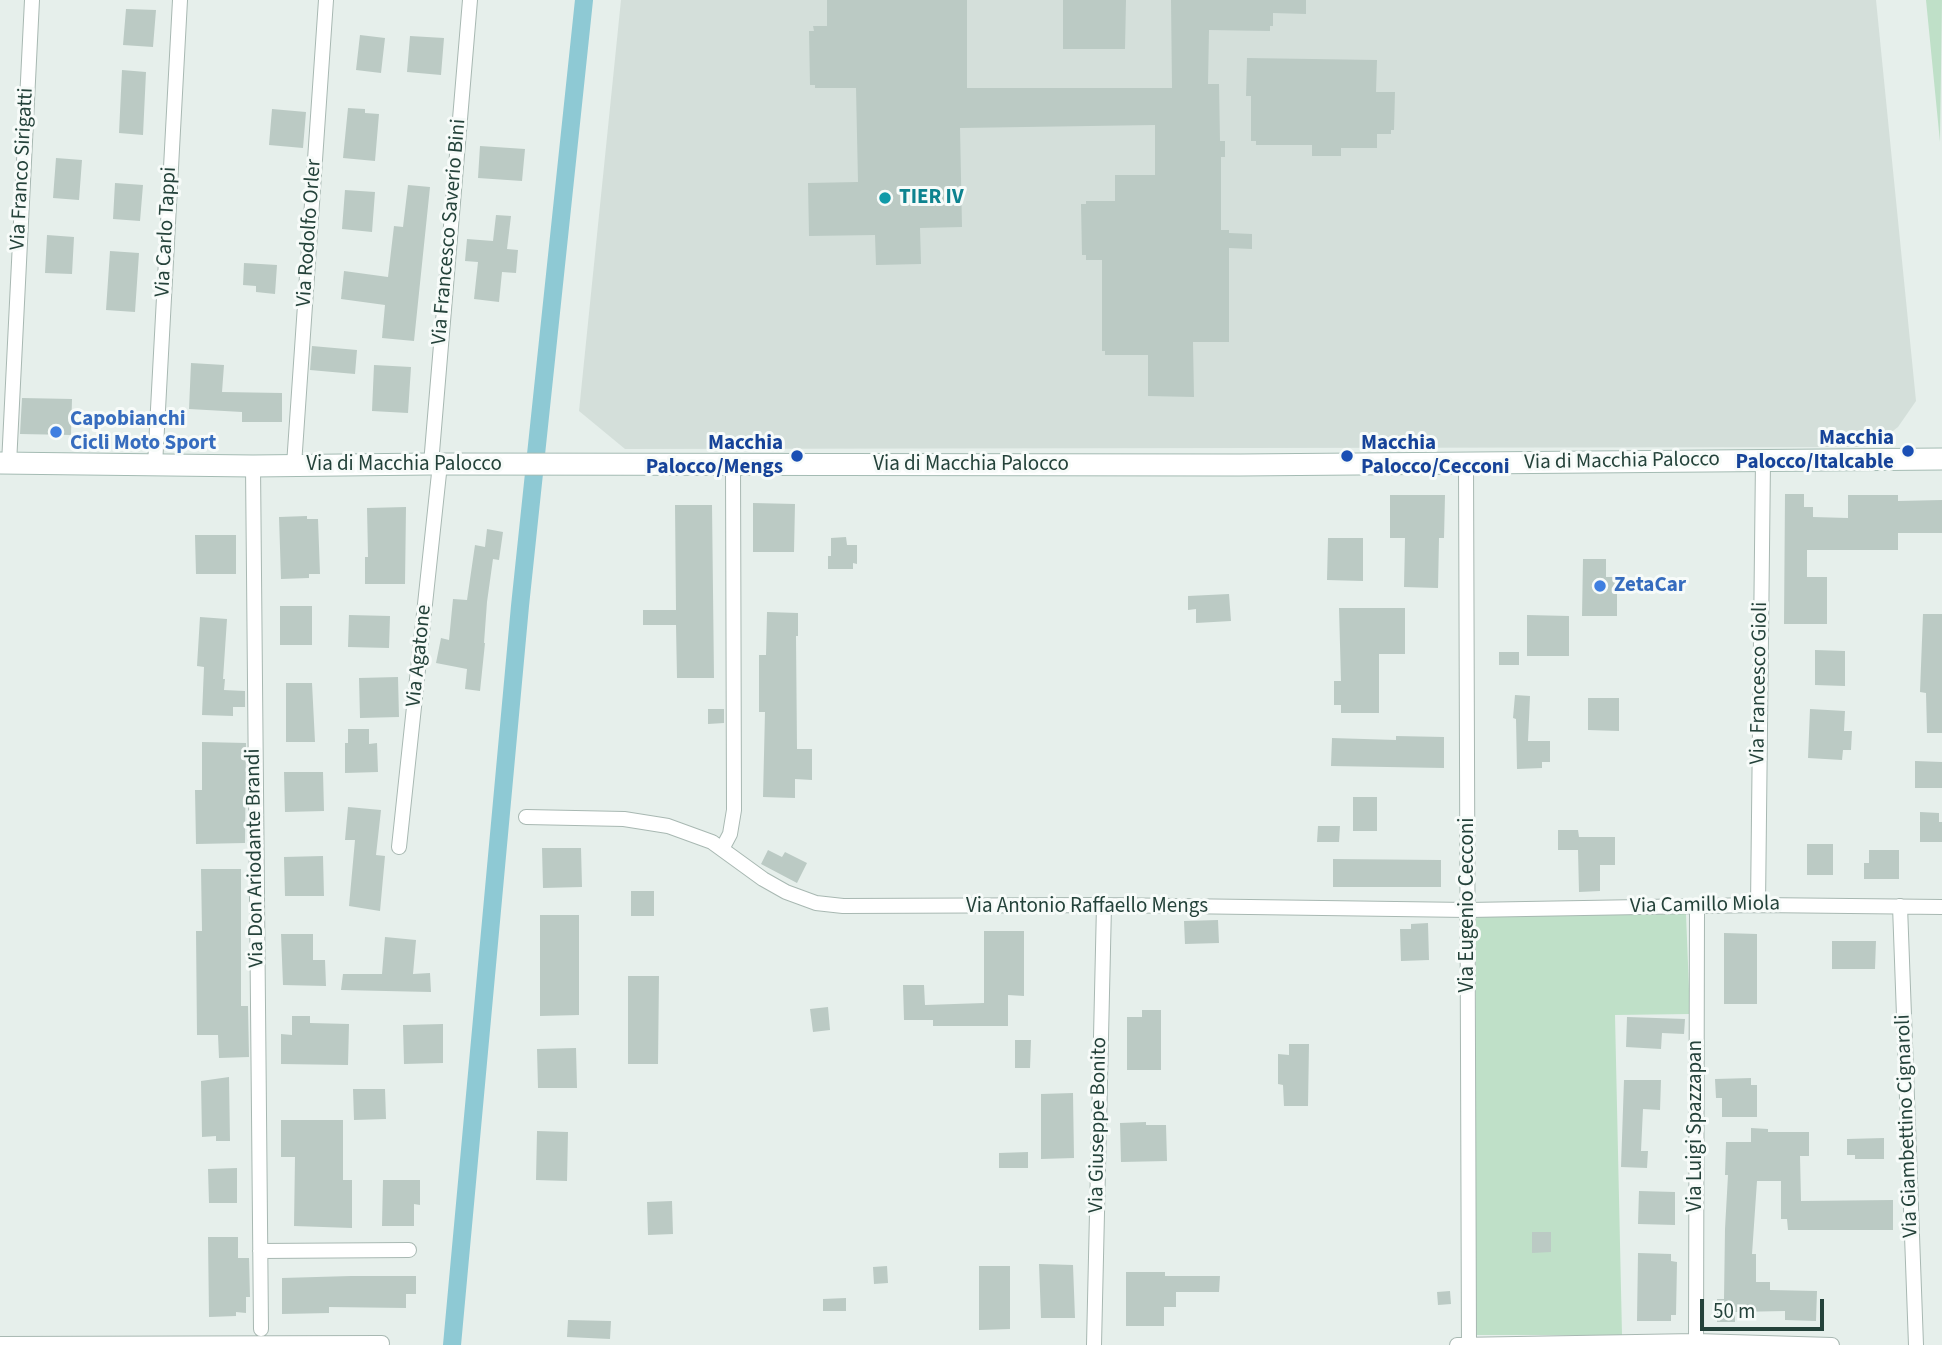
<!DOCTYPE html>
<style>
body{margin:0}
#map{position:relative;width:1942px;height:1345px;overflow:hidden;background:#e6efeb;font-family:"Source Sans 3",sans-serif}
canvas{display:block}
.scale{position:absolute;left:1700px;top:1299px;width:124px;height:32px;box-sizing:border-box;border:4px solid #24423a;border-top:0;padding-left:9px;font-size:21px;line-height:24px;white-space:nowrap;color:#24423a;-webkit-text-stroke:5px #f7fbf9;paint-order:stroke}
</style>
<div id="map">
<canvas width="1942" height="1345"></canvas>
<div class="scale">50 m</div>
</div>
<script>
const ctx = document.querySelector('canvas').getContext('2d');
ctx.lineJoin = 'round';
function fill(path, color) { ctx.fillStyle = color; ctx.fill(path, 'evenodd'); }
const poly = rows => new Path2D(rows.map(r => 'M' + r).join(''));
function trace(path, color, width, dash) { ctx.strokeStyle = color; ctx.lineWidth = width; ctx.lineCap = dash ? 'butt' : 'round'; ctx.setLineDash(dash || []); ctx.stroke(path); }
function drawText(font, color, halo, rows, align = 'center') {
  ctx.font = font + ' "Source Sans 3",sans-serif'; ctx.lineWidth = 6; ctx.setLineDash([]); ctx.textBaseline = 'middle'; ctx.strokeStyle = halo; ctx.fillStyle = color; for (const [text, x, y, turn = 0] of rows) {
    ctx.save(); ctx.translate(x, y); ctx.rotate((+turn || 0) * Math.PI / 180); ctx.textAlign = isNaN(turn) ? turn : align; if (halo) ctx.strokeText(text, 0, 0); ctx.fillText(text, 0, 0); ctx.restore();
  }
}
fill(poly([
 [621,0,1876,0,1916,401,1898,427,1872,447,625,449,579,411]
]), '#d4dfda');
fill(poly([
 [1926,0,1942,0,1940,142],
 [1686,914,1690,1014,1615,1015,1622,1335,1475,1335,1476,915]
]), '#bfe0c8');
trace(poly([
 [452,1345,520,606,584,0]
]), '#8ec9d4', 18);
fill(poly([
 [827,0,967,0,967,88,1172,88,1171,0,1306,0,1306,14,1273,13,1273,26,1270,26,1270,31,1209,30,1208,84,1219,84,1220,141,1225,141,1225,157,1221,157,1221,230,1229,230,1229,233,1252,234,1252,249,1229,248,1229,342,1193,342,1194,397,1148,396,1148,355,1105,355,1105,351,1102,351,1102,260,1086,260,1086,255,1082,255,1081,204,1086,204,1086,201,1115,201,1115,175,1155,175,1155,125,960,128,962,227,920,228,921,264,876,265,875,235,809,236,808,183,858,182,856,88,815,88,815,85,810,85,809,31,814,31,813,26,827,26],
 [1063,0,1126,0,1125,49,1063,49],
 [126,9,156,10,153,47,123,45],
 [360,35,385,38,381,73,356,70],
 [410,36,444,38,441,75,407,72],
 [1247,58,1377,60,1376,92,1395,92,1394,130,1391,130,1391,134,1377,134,1377,148,1341,148,1341,156,1312,156,1312,145,1256,145,1256,141,1251,141,1251,96,1246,96],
 [122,70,146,72,143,135,119,133],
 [348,108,365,109,365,113,379,114,375,161,343,158],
 [272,109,306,112,303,148,269,145],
 [480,146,525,149,522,181,478,178],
 [56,158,82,160,79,200,53,198],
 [115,183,143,185,140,221,113,219],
 [408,185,430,187,414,341,382,338,385,305,341,299,344,271,388,277,394,226,403,227],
 [345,190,375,192,372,232,342,229],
 [496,215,511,216,507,249,518,250,516,273,502,272,499,302,474,299,478,262,465,261,467,239,493,241],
 [47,235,74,237,72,274,45,273],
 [110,251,139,253,135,312,106,310],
 [244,263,277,265,275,294,256,292,256,286,243,285],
 [312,346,357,350,355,374,310,370],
 [191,363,224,365,222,392,282,393,282,422,242,422,242,412,189,409],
 [374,365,411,367,408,413,372,411],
 [22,398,72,399,71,435,20,434],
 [1785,494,1804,494,1804,507,1813,507,1813,517,1848,518,1848,495,1898,495,1898,501,1942,500,1942,533,1898,533,1898,550,1807,550,1807,577,1827,577,1827,624,1784,624],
 [1390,495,1445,495,1444,538,1439,538,1438,588,1404,587,1405,538,1390,538],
 [753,503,795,504,794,552,753,552],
 [675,505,712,505,714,678,677,678,676,625,643,625,643,610,676,610],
 [406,507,405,584,365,584,365,557,368,557,367,508],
 [307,516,307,519,318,519,320,574,309,574,309,578,281,579,279,517],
 [487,529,503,532,499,560,493,559,487,602,484,643,485,643,480,691,465,689,467,669,436,663,441,638,449,640,453,599,467,600,475,545,485,547],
 [195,535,236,535,236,574,196,574],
 [846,537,847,545,857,545,857,564,853,563,853,569,828,569,828,556,831,556,831,538],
 [1328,538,1363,538,1363,581,1327,580],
 [1583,559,1606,559,1606,577,1617,577,1617,616,1582,616],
 [1229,594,1231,621,1196,623,1196,609,1188,610,1188,596],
 [280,606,312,606,312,645,280,645],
 [1339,608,1405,608,1405,654,1379,654,1379,713,1341,713,1341,705,1334,705,1334,681,1341,681],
 [767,612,798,613,798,636,796,636,797,749,812,749,812,780,795,779,795,798,763,797,765,712,759,712,759,655,766,655],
 [1923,614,1942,614,1942,733,1927,733,1926,693,1920,692],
 [349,615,390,616,389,648,348,647],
 [1527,615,1569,616,1569,656,1527,656],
 [200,617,227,619,223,679,225,679,224,690,245,691,245,707,233,707,233,716,202,715,204,667,197,666],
 [1815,650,1845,651,1845,686,1815,685],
 [1499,652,1519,652,1519,665,1499,665],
 [398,677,399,717,360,718,359,678],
 [286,683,312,683,315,742,286,742],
 [1515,695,1530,696,1528,741,1550,741,1550,762,1542,762,1542,768,1517,769,1516,719,1513,718],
 [1588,698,1619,698,1619,731,1588,730],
 [708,709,724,709,724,723,708,724],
 [1810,709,1845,711,1844,731,1852,731,1851,750,1843,750,1842,760,1808,758],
 [348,729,369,729,369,744,377,743,378,772,345,773,345,743,348,743],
 [1396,736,1444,737,1444,768,1331,766,1332,738,1396,740],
 [202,742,246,743,245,843,196,844,195,790,202,790],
 [1915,761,1942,762,1942,788,1915,788],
 [284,772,323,772,324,811,285,812],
 [1353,797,1377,797,1377,831,1353,831],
 [348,807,381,810,376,855,385,856,380,911,349,906,355,840,345,840],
 [1920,812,1939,813,1939,822,1942,822,1942,842,1920,842],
 [1318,826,1340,826,1339,842,1317,842],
 [1558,830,1578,830,1579,837,1615,837,1615,865,1600,865,1600,891,1579,892,1578,850,1558,850],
 [1807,844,1833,844,1833,875,1807,875],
 [542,848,581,848,582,887,543,888],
 [768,850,782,857,785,852,807,863,797,883,761,864],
 [1869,850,1899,850,1899,879,1864,879,1864,863,1869,863],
 [323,856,324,896,285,896,284,857],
 [1333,859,1441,860,1441,887,1333,887],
 [201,869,241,869,241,1006,248,1006,249,1057,219,1058,218,1035,197,1035,196,931,202,931],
 [631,891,654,891,654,916,631,916],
 [540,915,579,915,579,1015,540,1016],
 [1218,920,1219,943,1185,944,1184,921],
 [1428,923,1429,960,1401,961,1400,929,1411,929,1411,924],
 [984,931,1024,931,1024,996,1008,995,1008,1026,933,1026,933,1020,904,1020,903,985,924,985,925,1005,984,1003],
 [1724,933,1757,934,1757,1004,1724,1004],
 [281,934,313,934,313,960,325,960,326,986,283,985],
 [385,937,416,940,413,974,430,973,431,992,341,990,343,974,382,974],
 [1832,941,1876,941,1875,969,1832,969],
 [628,976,659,976,658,1064,628,1064],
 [828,1007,830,1030,813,1032,810,1009],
 [1142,1010,1161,1010,1161,1070,1127,1070,1127,1017,1142,1017],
 [292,1016,310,1016,310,1023,349,1024,348,1065,281,1064,281,1034,292,1035],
 [1627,1017,1685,1019,1684,1034,1662,1033,1661,1049,1626,1047],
 [443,1024,443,1063,404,1064,403,1025],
 [1015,1040,1031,1040,1030,1068,1015,1068],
 [1289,1044,1309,1044,1308,1106,1284,1106,1283,1085,1278,1084,1278,1054,1289,1055],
 [576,1048,577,1088,538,1088,537,1049],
 [229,1077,230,1141,216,1141,216,1136,202,1137,201,1081],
 [1751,1078,1751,1085,1757,1085,1757,1117,1722,1117,1722,1098,1716,1098,1715,1079],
 [1624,1080,1661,1080,1660,1110,1643,1109,1641,1151,1648,1151,1647,1168,1621,1167],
 [353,1089,385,1089,386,1119,354,1120],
 [1073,1093,1074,1158,1041,1159,1041,1094],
 [281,1120,343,1120,343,1180,352,1180,352,1228,294,1226,295,1157,281,1157],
 [1146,1122,1146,1125,1166,1125,1167,1161,1121,1162,1120,1123],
 [1751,1128,1768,1129,1768,1132,1809,1132,1809,1156,1800,1156,1801,1201,1893,1200,1893,1230,1788,1230,1787,1219,1781,1219,1781,1181,1757,1181,1752,1254,1756,1254,1756,1282,1770,1282,1770,1290,1817,1291,1816,1321,1785,1320,1785,1311,1735,1312,1735,1322,1717,1322,1717,1299,1724,1299,1725,1229,1728,1175,1725,1175,1726,1142,1751,1142],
 [537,1131,568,1132,567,1181,536,1180],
 [1884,1138,1884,1159,1855,1159,1855,1155,1847,1155,1847,1139],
 [1028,1152,1028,1168,999,1168,999,1153],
 [237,1168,237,1203,209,1203,208,1169],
 [383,1180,420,1180,420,1205,414,1204,414,1226,382,1226],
 [1639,1191,1675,1192,1675,1225,1638,1224],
 [672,1201,673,1234,648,1235,647,1202],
 [1532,1232,1551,1232,1551,1252,1532,1253],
 [208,1237,238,1237,238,1258,249,1258,250,1297,246,1297,246,1313,236,1312,236,1316,209,1317],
 [1638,1253,1671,1254,1671,1261,1677,1262,1676,1315,1671,1315,1671,1321,1637,1321],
 [1039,1264,1073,1265,1075,1318,1041,1318],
 [887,1266,888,1283,874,1284,873,1267],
 [979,1266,1010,1266,1010,1329,979,1330],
 [1126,1272,1165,1272,1165,1276,1220,1276,1219,1292,1176,1292,1176,1307,1164,1307,1164,1326,1126,1326],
 [351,1276,416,1276,416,1294,406,1294,406,1308,329,1307,329,1313,282,1314,282,1278],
 [1450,1291,1451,1304,1438,1305,1437,1292],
 [846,1298,846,1311,823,1311,823,1299],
 [568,1320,611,1321,610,1339,567,1337]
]), '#bbcac4');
const street = poly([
 [9,464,32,0],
 [431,464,470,0],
 [1466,464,1469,1345],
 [155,465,180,0],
 [294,465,326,0],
 [253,466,261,1329],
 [526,817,624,819,668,826,712,842,763,879,786,892,816,903,843,906,1104,905,1468,910,1758,905,1942,907],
 [399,847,440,464],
 [722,849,730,834,734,810,733,465],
 [1758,905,1763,460],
 [1900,906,1916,1345],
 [260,1251,409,1250],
 [0,1344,382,1343],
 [1094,1345,1104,905],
 [1457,1345,1696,1341,1832,1345],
 [1696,1345,1697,906]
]);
const secondary = poly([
 [0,463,253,466,431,464,1240,465,1942,459]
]);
trace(street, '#a8b8b2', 16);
trace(secondary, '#a4bbb3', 23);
trace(street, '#fff', 14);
trace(secondary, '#fff', 21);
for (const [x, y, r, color] of [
 [885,198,7,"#0f9aa8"],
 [56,432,7,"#3f7fe0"],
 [1908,451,7,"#1a4fb4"],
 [797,456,7,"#1a4fb4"],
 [1347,456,7,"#1a4fb4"],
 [1600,586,7,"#3f7fe0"]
]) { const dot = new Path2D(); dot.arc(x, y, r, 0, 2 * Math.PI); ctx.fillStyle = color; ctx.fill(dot); trace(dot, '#f7fbf9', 2.5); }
drawText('21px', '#24423a', '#f7fbf9', [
 ["Via Franco Sirigatti",23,169,-87],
 ["Via Carlo Tappi",167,232,-87],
 ["Via Francesco Saverio Bini",450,232,-85],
 ["Via Rodolfo Orler",310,233,-86],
 ["Via di Macchia Palocco",1622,462,-1],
 ["Via di Macchia Palocco",404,465],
 ["Via di Macchia Palocco",971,465],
 ["Via Agatone",420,656,-84],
 ["Via Francesco Gioli",1760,683,-89],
 ["Via Don Ariodante Brandi",256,858,-91],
 ["Via Eugenio Cecconi",1468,905,-90],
 ["Via Camillo Miola",1705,906,-1],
 ["Via Antonio Raffaello Mengs",1087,907],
 ["Via Giuseppe Bonito",1099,1125,-89],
 ["Via Luigi Spazzapan",1696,1126,-90],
 ["Via Giambettino Cignaroli",1908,1126,-92]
]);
drawText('bold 21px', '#0d838f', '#f7fbf9', [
 ["TIER IV",899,198]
], 'left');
drawText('bold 21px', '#366cbe', '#f7fbf9', [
 ["Capobianchi",70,420],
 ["Cicli Moto Sport",70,444],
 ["ZetaCar",1614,586]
], 'left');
drawText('bold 21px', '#164399', '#f7fbf9', [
 ["Macchia",1894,439],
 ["Palocco/Italcable",1894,463],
 ["Macchia",783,444],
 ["Palocco/Mengs",783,468],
 ["Macchia",1361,444,"left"],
 ["Palocco/Cecconi",1361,468,"left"]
], 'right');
</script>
